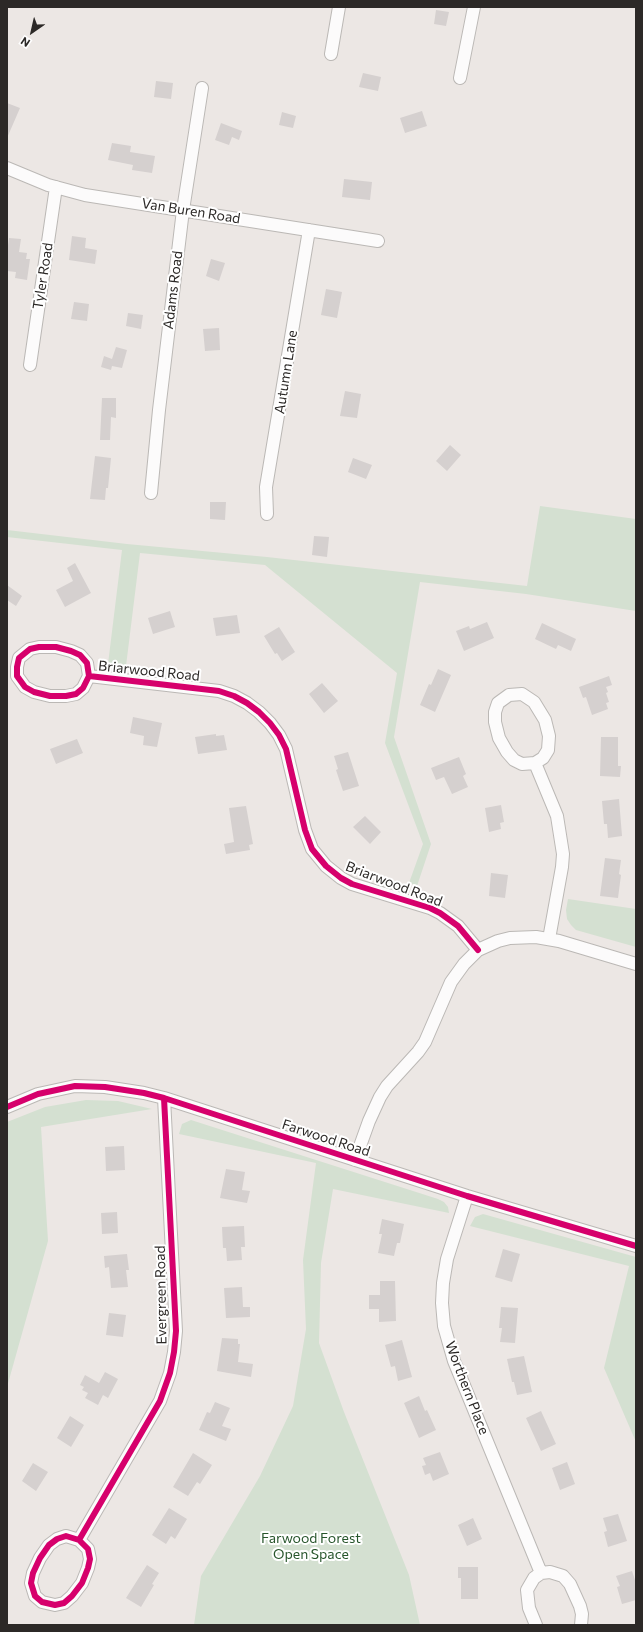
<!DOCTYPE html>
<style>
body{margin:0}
#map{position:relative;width:643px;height:1632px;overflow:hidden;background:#ece7e4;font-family:Commissioner,sans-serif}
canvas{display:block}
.frame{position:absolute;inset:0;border:8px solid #2c2927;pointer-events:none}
.north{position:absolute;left:12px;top:12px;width:40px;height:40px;-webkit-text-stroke:3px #fff;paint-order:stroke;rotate:214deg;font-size:11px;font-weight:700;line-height:16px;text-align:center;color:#2c2927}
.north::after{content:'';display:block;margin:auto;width:14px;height:18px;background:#2c2927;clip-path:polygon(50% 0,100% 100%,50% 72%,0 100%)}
</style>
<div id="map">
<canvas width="643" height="1632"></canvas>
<div class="frame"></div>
<div class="north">N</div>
</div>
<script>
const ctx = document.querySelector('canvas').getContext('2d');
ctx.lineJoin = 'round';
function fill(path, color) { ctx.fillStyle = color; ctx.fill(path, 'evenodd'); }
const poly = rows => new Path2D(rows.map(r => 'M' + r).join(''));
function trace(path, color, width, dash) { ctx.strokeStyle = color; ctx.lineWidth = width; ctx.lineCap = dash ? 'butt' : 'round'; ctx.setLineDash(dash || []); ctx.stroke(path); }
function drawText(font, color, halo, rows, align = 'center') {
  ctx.font = font + ' Commissioner,sans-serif'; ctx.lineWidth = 4; ctx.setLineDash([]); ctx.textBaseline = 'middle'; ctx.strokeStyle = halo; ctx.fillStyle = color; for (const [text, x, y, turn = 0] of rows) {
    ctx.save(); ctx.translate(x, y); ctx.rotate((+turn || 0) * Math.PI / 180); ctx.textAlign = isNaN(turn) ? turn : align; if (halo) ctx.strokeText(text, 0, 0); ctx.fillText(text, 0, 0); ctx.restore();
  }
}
fill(poly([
 [540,506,636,519,636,611,526,594,420,582,394,737,431,844,417,886,409,883,423,844,385,743,397,673,265,565,140,553,126,666,108,664,122,550,7,537,7,530,127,544,267,557,527,586],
 [568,899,636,909,636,947,576,930,571,925,567,919,566,910],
 [86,1100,118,1101,152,1109,41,1127,48,1241,7,1387,7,1122,45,1107],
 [191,1120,438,1199,444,1202,448,1207,449,1213,333,1189,321,1263,319,1343,344,1412,409,1575,420,1625,194,1625,201,1576,260,1476,293,1406,306,1329,303,1260,316,1163,179,1134,182,1124],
 [483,1214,636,1257,636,1442,604,1368,629,1266,470,1226,475,1217]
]), '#d4e0d1');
fill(poly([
 [436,10,449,12,446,26,434,24],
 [363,73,381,77,378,91,359,87],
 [156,81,173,83,171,99,154,97],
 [7,103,20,108,7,138],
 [422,111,427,126,405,133,400,118],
 [282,112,296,116,293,128,279,125],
 [221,123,242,131,239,140,232,137,229,145,215,140],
 [112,143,131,146,130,152,155,156,152,173,132,170,133,165,108,160],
 [344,179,372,182,370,200,342,197],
 [72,236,86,238,85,248,97,250,95,264,69,260],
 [9,238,21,239,19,252,27,253,26,259,30,259,27,280,15,278,16,272,7,271,7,252],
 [211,259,225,263,219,281,206,276],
 [326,289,342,292,337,318,321,315],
 [74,302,89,304,87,321,71,319],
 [128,313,143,315,141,329,126,326],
 [219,328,220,350,205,351,203,329],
 [116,347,127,350,122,368,112,366,111,370,101,367,104,356,112,359],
 [345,391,361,394,357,418,340,416],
 [102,398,116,398,116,418,111,417,110,440,100,440],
 [450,445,461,455,447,471,436,461],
 [95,456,111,458,108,488,106,488,105,500,90,499],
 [353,458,372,465,366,479,348,472],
 [210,502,226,502,225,520,210,519],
 [314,536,329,537,327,557,312,555],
 [75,563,91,593,65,607,56,590,73,581,67,568],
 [7,585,22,596,16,606,7,600],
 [170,611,175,627,153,634,148,618],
 [237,615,240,633,216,636,213,618],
 [487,622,494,638,464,651,456,631,469,626,470,629],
 [542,623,576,639,571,651,558,645,556,649,535,639],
 [279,627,295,652,282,661,277,653,275,654,264,636],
 [438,669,451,675,435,712,420,705,429,684,431,685],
 [609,676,612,685,606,687,608,692,606,693,609,702,606,703,608,709,592,715,586,697,583,698,579,687],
 [322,683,338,701,324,713,309,694],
 [133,717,162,723,157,747,143,745,144,736,130,733],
 [216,734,216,736,224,735,227,750,198,754,195,737],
 [601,737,618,737,618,766,621,766,620,777,600,776],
 [77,739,83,753,56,764,50,749],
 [348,752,359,786,343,791,336,770,338,769,334,756],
 [459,757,466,774,463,776,468,787,452,794,444,777,436,780,431,768],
 [619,799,622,836,608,838,607,824,604,824,602,801],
 [501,805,504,822,500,823,501,829,489,832,485,808],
 [246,806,253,844,249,845,250,850,226,854,224,844,234,842,229,808],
 [365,816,381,832,370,844,353,827],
 [605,858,621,860,619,874,621,875,618,898,600,896],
 [491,873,508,875,505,898,489,896],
 [124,1146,125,1170,106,1171,105,1147],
 [226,1169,245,1172,242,1190,250,1191,247,1203,220,1198],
 [117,1212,118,1233,102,1234,101,1213],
 [382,1219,404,1224,400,1243,397,1243,394,1256,378,1253,382,1234,379,1234],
 [244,1226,245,1247,241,1247,242,1260,227,1261,226,1248,223,1248,222,1227],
 [503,1249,520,1254,512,1282,495,1277],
 [127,1254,129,1270,126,1270,128,1287,111,1288,109,1267,105,1268,104,1256],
 [380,1281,395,1281,396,1321,379,1322,379,1309,369,1309,369,1295,380,1295],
 [242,1287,243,1307,250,1307,250,1317,226,1318,224,1288],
 [501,1307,518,1308,515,1343,500,1342,502,1328,499,1328],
 [109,1313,126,1315,123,1337,106,1335],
 [222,1338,238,1339,238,1344,240,1344,238,1362,253,1364,251,1377,217,1371],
 [402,1340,412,1377,398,1381,395,1366,391,1367,385,1345],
 [524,1356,532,1392,517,1395,514,1382,512,1382,507,1359],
 [105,1372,118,1379,108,1398,103,1395,98,1405,85,1398,88,1393,82,1390,84,1387,80,1385,85,1375,99,1383],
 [419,1396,425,1411,427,1410,436,1430,419,1438,404,1403],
 [215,1402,230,1408,222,1426,231,1429,226,1441,199,1430,207,1412,210,1413],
 [541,1411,556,1444,541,1451,526,1418],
 [70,1416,84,1425,71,1447,57,1438],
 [440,1452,449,1474,433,1481,430,1473,425,1475,422,1466,426,1465,423,1458],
 [193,1453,212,1465,200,1484,197,1482,188,1496,173,1487],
 [567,1462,575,1484,560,1490,552,1468],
 [33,1463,48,1472,36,1491,22,1481],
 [169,1508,187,1519,175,1539,171,1536,166,1544,152,1535],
 [618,1514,627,1541,608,1547,604,1532,607,1531,603,1518],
 [473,1518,482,1539,467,1546,458,1525],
 [147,1565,159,1573,152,1584,154,1585,141,1607,126,1598],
 [458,1567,478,1567,478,1599,461,1599,461,1578,458,1578],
 [632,1571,636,1583,636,1600,622,1604,617,1587,620,1586,616,1576]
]), '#d5d0cf');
const minor = poly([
 [331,54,339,7],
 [460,78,474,7],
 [7,168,48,185,85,195,378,241],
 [30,365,56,187],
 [151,493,159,410,183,210,202,88],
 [267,514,266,487,309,230],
 [89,676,83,688,76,694,66,696,50,696,34,692,25,687,17,676,17,667,19,658,30,649,39,647,56,647,71,651,80,655,87,663,89,676,219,691,234,696,247,703,259,712,270,723,279,735,286,749,305,830,312,849,326,866,341,878,352,884,430,908,440,913,458,926,478,950],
 [535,763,522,764,514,760,507,752,499,738,495,722,495,712,498,703,509,695,522,694,534,702,545,720,549,736,548,750,543,758,535,763,557,816,563,854,562,867,549,939],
 [7,1107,38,1094,75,1086,105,1087,144,1093,164,1098,467,1196,636,1246],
 [355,1160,369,1121,380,1097,387,1086,418,1052,425,1042,451,982,464,964,478,950,498,941,510,938,536,937,559,941,636,964],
 [467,1196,447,1259,443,1283,442,1303,444,1326,454,1361,541,1573],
 [79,1540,88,1549,90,1559,88,1568,82,1583,72,1596,64,1603,55,1605,42,1602,35,1596,31,1583,33,1573,40,1558,49,1545,57,1539,66,1536,79,1540,160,1401,170,1373,174,1352,176,1331,164,1098],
 [536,1625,529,1608,527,1590,534,1578,541,1573,550,1572,563,1576,570,1584,580,1606,582,1614,581,1625]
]);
trace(minor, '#bbb8b5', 14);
trace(minor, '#fcfbfb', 12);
trace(poly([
 [89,676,83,688,76,694,66,696,50,696,34,692,25,687,17,676,17,667,19,658,30,649,39,647,56,647,71,651,80,655,87,663,89,676,219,691,234,696,247,703,259,712,270,723,279,735,286,749,305,830,312,849,326,866,341,878,352,884,430,908,440,913,458,926,478,950],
 [7,1107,38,1094,75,1086,105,1087,144,1093,164,1098,467,1196,636,1246],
 [79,1540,88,1549,90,1559,88,1568,82,1583,72,1596,64,1603,55,1605,42,1602,35,1596,31,1583,33,1573,40,1558,49,1545,57,1539,66,1536,79,1540,160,1401,170,1373,174,1352,176,1331,164,1098]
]), '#d6006c', 6);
drawText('14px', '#2c2927', '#fff', [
 ["Van Buren Road",191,211,9],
 ["Tyler Road",43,276,-81],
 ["Adams Road",173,290,-83],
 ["Autumn Lane",286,372,-81],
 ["Briarwood Road",149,671,6],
 ["Briarwood Road",394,884,21],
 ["Farwood Road",326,1138,18],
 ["Evergreen Road",161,1295,-91],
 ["Worthern Place",467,1388,69]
]);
drawText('14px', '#28562c', '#fff', [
 ["Farwood Forest",311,1538],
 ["Open Space",311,1554]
]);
</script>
